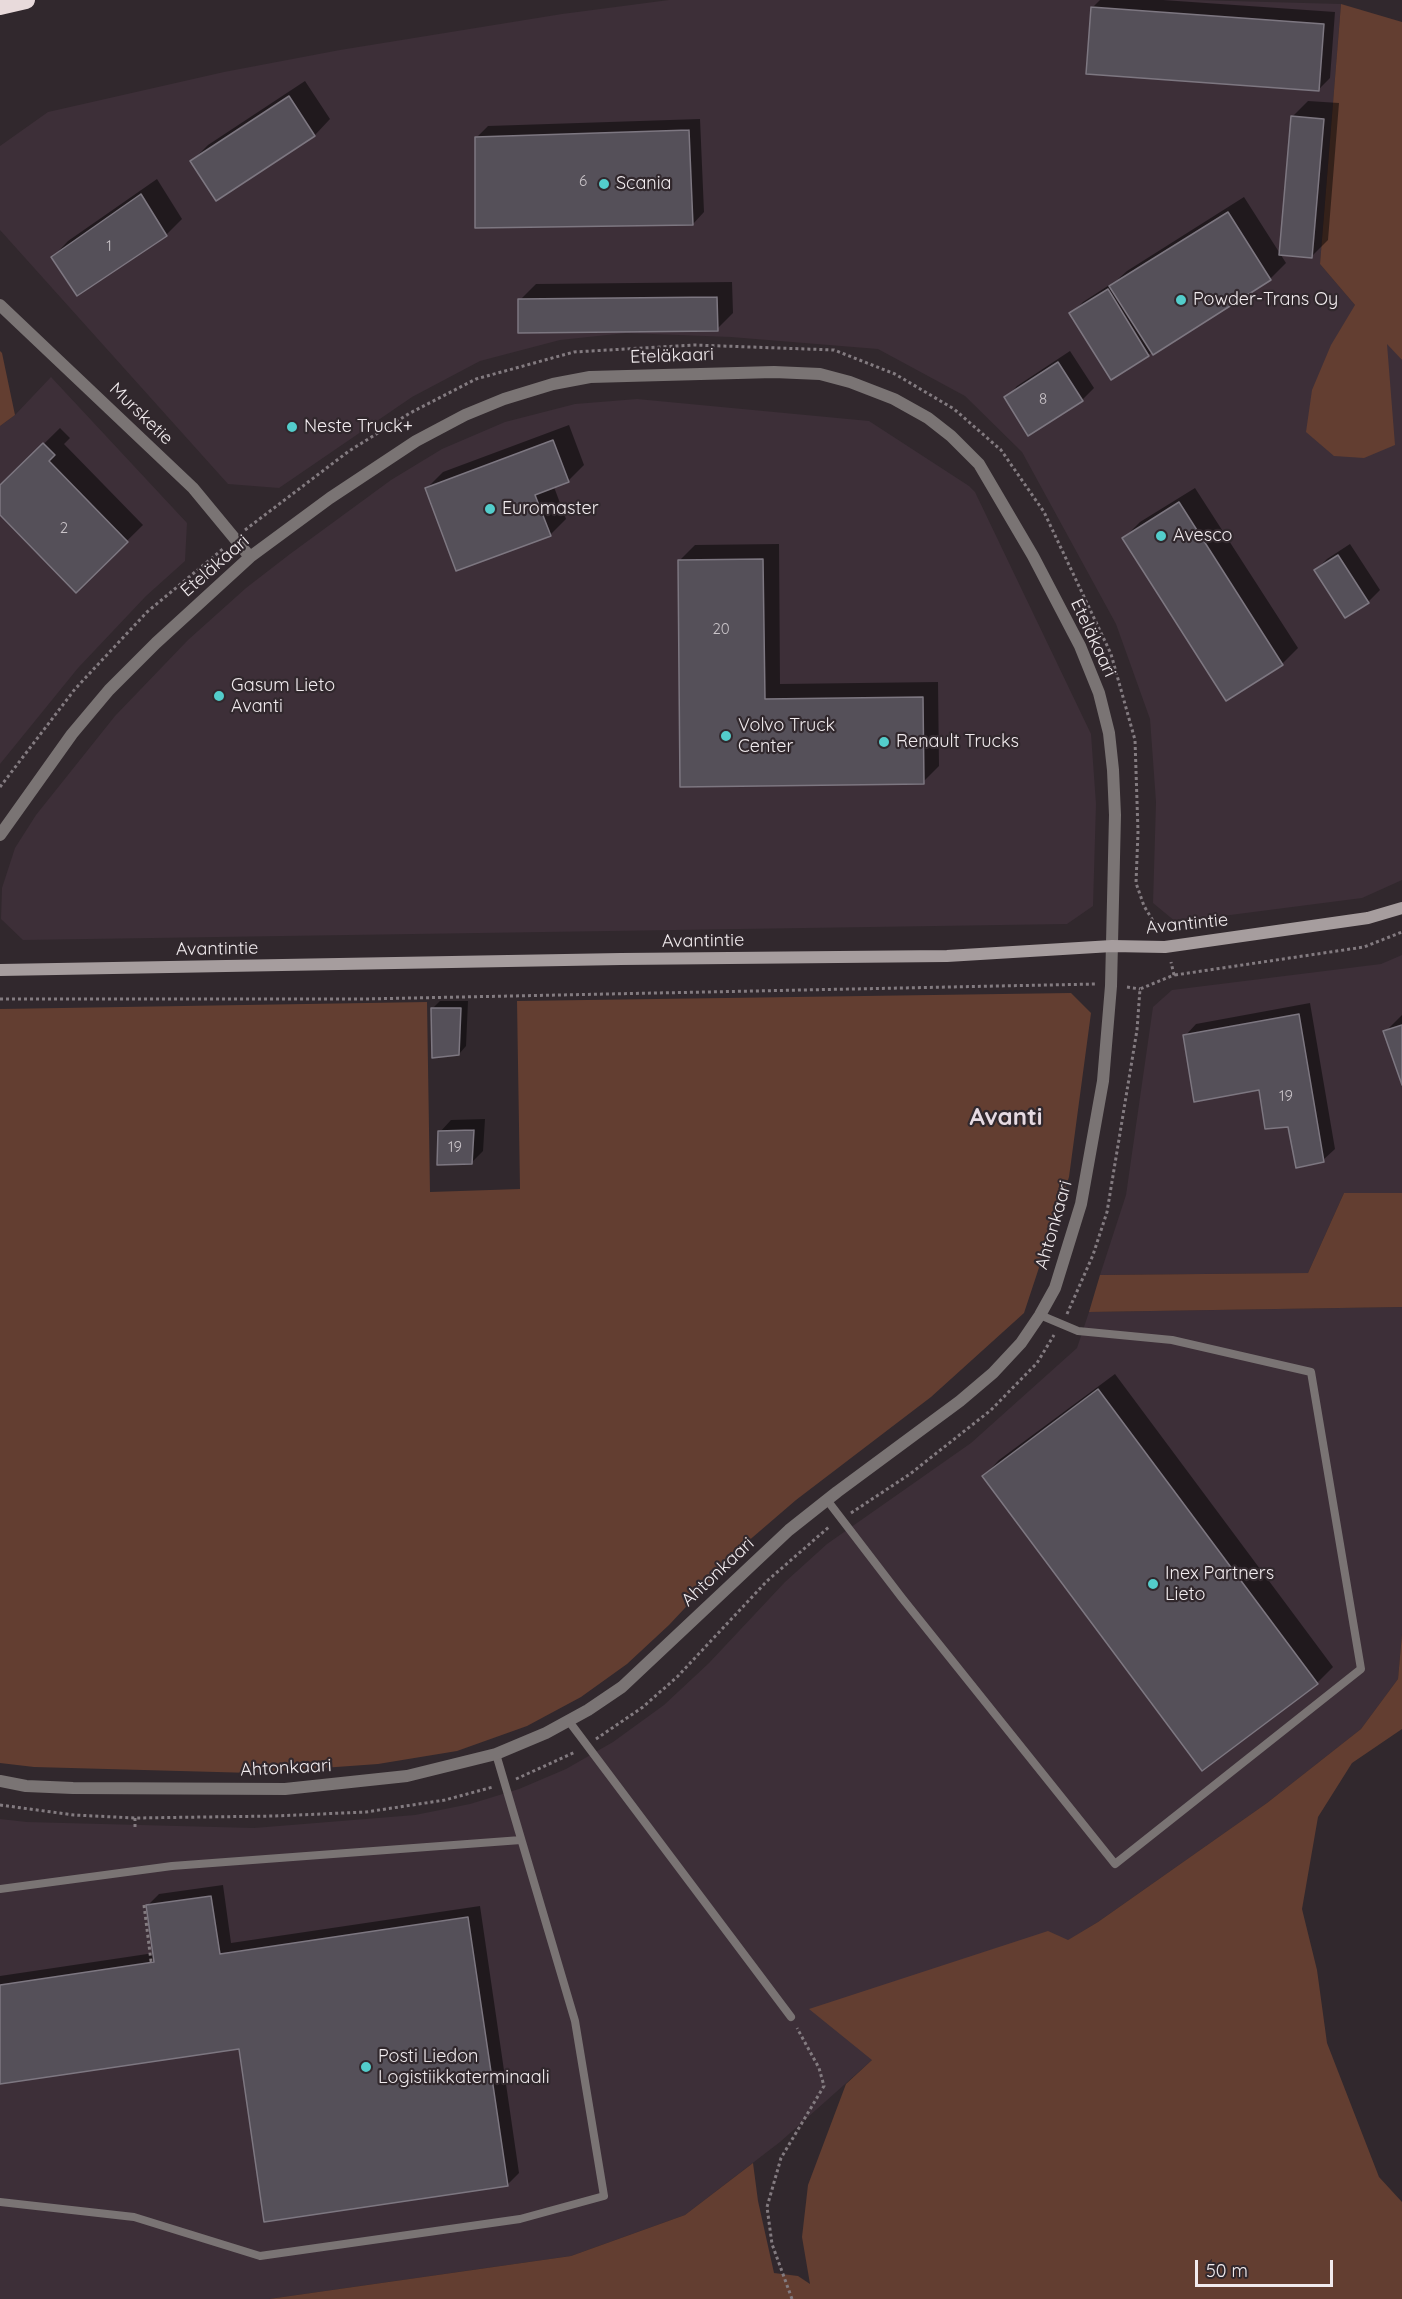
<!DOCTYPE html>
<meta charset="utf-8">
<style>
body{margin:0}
#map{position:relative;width:1402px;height:2299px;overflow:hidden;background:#31282d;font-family:Quicksand,sans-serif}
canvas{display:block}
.scale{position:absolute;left:1195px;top:2260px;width:138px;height:27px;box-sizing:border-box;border:3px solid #f1ebee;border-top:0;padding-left:8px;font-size:18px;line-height:21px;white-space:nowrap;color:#f1ebee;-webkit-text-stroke:4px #31282d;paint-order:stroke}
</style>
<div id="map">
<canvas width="1402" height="2299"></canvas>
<div class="scale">50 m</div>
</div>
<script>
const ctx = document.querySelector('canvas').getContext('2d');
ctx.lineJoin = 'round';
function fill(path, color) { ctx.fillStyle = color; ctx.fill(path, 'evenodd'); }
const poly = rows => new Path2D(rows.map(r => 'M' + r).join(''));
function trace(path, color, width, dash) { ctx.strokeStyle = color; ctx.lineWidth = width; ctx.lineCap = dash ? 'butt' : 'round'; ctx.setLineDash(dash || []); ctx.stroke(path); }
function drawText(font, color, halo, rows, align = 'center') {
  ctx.font = font + ' Quicksand,sans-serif'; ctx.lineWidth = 4.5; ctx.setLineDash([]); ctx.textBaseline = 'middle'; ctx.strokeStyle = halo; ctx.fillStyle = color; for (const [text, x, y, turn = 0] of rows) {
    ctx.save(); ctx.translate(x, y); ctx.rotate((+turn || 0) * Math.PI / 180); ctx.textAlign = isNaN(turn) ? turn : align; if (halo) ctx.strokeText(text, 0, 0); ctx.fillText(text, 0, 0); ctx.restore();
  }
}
fill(poly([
 [669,0,1195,0,1341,4,1320,264,1402,360,1402,880,1362,898,1176,922,1153,903,1156,802,1150,719,1116,624,1022,452,965,396,878,349,731,337,626,333,560,340,480,361,412,397,279,488,228,484,0,230,0,146,48,112,224,72,340,50,562,14],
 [51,377,187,523,185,561,146,596,78,668,0,764,0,426,15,415],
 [637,399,869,421,969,486,975,492,1091,734,1096,804,1093,906,1067,924,23,940,1,919,2,888,15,848,36,815,115,716,188,640,246,588,290,554,391,480,442,449,505,422,575,404],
 [1402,955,1402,1193,1344,1193,1308,1273,1100,1275,1126,1195,1153,1007,1172,990,1381,964],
 [1402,1307,1402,1634,1398,1679,1361,1729,1267,1803,1098,1922,872,2060,780,2142,685,2215,571,2256,269,2299,0,2299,0,1819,27,1822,254,1828,415,1815,470,1804,519,1789,566,1769,613,1742,664,1705,709,1663,785,1582,827,1544,971,1443,1077,1348,1089,1312]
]), '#3d2f38');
fill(poly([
 [1341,4,1402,22,1402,360,1387,344,1395,445,1364,458,1334,456,1306,432,1312,390,1331,345,1355,305,1320,264],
 [0,351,2,353,15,415,0,426],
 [1071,993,1091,1013,1069,1177,1024,1313,931,1397,796,1500,746,1543,669,1625,627,1664,581,1697,527,1726,457,1751,378,1764,253,1773,34,1767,0,1763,0,1009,427,1002,430,1192,520,1189,517,1001],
 [1344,1193,1402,1193,1402,1307,1089,1312,1100,1275,1308,1273],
 [1402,1634,1402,1729,1352,1763,1318,1817,1302,1909,1317,1970,1327,2043,1379,2177,1402,2202,1402,2299,269,2299,571,2256,685,2215,753,2163,758,2201,774,2273,798,2276,810,2284,802,2237,808,2185,846,2084,872,2060,809,2009,1048,1931,1068,1940,1098,1922,1267,1803,1361,1729,1398,1679]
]), '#633e31');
fill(poly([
 [1100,0,1163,0,1335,12,1330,78,1318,90,1092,8],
 [305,81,330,119,315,135,217,199,192,161,208,145],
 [1308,101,1339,103,1328,240,1312,256,1292,117],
 [700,119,704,212,693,224,476,138,488,126],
 [157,179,182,219,166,235,78,294,53,257,68,241],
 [1244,197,1286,263,1270,279,1111,378,1071,314,1083,302,1117,280,1127,271],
 [732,282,733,313,717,329,520,300,536,284],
 [1070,351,1094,388,1082,400,1006,398,1017,386],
 [569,425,584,465,568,481,554,487,566,519,550,535,427,488,443,472],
 [60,428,70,438,64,444,143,525,76,591,0,513,0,487],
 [1195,488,1298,648,1282,664,1226,699,1124,538,1140,522],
 [779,544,780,684,938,682,939,766,923,782,682,785,679,561,695,545],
 [1350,544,1380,590,1368,602,1316,570,1327,559],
 [440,1001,468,1001,466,1046,459,1054,432,1009],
 [1310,1003,1335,1149,1323,1160,1289,1126,1260,1088,1185,1036,1196,1024],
 [1402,1015,1402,1081,1385,1032],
 [485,1119,483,1151,471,1163,440,1132,451,1120],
 [1115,1374,1333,1667,1317,1683,1202,1769,984,1476,999,1460],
 [223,1885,231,1943,480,1906,519,2173,507,2185,240,2048,0,2083,0,1976,154,1953,147,1906,159,1894]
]), '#0007');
const building = poly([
 [1091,7,1324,24,1319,91,1086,74,1091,7],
 [289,96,315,136,216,201,190,161,289,96],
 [1291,116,1324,119,1312,258,1279,255,1291,116],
 [689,130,693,225,475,228,475,137,689,130],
 [141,194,167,236,77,296,51,257,141,194],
 [1228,212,1271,280,1153,355,1109,286,1228,212],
 [1108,289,1149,356,1111,380,1069,313,1108,289],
 [717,297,718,331,518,333,518,299,717,297],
 [1058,362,1083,401,1028,436,1004,397,1058,362],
 [553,440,569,482,535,495,551,536,456,571,425,488,553,440],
 [43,443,55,455,49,461,128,542,76,593,0,515,0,485,43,443],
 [1179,502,1283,665,1226,701,1122,538,1179,502],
 [1338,555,1369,603,1345,618,1314,570,1338,555],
 [763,559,765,699,923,697,924,784,680,787,678,560,763,559],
 [431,1008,461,1008,459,1055,432,1058,431,1008],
 [1299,1014,1324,1162,1296,1168,1288,1127,1265,1129,1259,1090,1194,1102,1183,1035,1299,1014],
 [1402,1025,1402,1085,1383,1031,1402,1025],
 [474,1130,472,1164,437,1165,438,1131,474,1130],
 [1098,1389,1318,1684,1202,1771,982,1476,1098,1389],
 [211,1896,220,1954,468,1917,508,2186,264,2222,239,2049,0,2084,0,1985,154,1962,146,1905,211,1896]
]);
fill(building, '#555059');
trace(building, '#7d7781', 1.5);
trace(poly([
 [245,530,349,451,410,413,476,379,574,352,694,345,834,350,895,374,954,409,1001,450,1044,512,1111,654,1135,740,1138,832,1136,883,1144,906,1158,929],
 [0,787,75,689,147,612,224,548],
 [1175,975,1364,947,1402,932],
 [1127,987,1140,989],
 [0,999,364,999,1096,984],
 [1067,1314,1093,1255,1107,1212,1137,1030,1140,989,1174,975,1171,962],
 [851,1513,910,1474,991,1410,1037,1363,1054,1335],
 [596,1739,643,1707,678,1676,767,1581,830,1526],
 [516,1779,575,1752],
 [0,1805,74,1815,135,1818,275,1816,366,1812,445,1800,493,1787],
 [135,1818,135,1827],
 [144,1905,151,1961,154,1960],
 [792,2299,772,2244,767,2207,781,2158,824,2086,819,2068,797,2028]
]), '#837b80', 3, [3, 3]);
trace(poly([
 [827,1500,902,1598,1115,1864,1361,1669,1311,1372,1172,1340,1078,1331,1040,1315],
 [568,1720,791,2017],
 [0,1889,172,1866,521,1840],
 [0,2202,134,2217,260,2256,520,2219,604,2196,575,2021,496,1754]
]), '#7a7474', 8);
trace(poly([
 [0,305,193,488,250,557],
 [0,835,72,734,109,690,156,643,250,557,330,498,416,441,465,415,504,399,553,384,590,377,774,372,820,374,850,382,894,399,928,418,951,436,979,464,1033,556,1080,646,1099,693,1109,733,1113,770,1115,815,1111,986,1103,1081,1081,1204,1055,1288,1040,1315,1021,1343,993,1373,960,1401,837,1492,789,1530,622,1687,588,1710,546,1733,496,1754,407,1776,285,1789,73,1788,26,1786,0,1781]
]), '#7a7474', 12);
trace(poly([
 [0,970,621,959,947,956,1112,946,1165,947,1368,918,1402,908]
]), '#a69d9e', 12);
trace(poly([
 [0,6,26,0]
]), '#e8dadb', 18);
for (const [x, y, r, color] of [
 [604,184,6,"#53cdcb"],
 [1181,300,6,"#53cdcb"],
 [292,427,6,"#53cdcb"],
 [490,509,6,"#53cdcb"],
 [1161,536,6,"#53cdcb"],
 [219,696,6,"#53cdcb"],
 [726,736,6,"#53cdcb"],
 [884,742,6,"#53cdcb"],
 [1153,1584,6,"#53cdcb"],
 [366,2067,6,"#53cdcb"]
]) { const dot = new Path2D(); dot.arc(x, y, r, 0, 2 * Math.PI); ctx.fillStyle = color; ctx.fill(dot); trace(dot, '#31282d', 2); }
drawText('15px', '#cac4c9', null, [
 ["6",583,181],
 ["1",109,246],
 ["8",1043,399],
 ["2",64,528],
 ["20",721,629],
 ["19",1286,1096],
 ["19",455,1147]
]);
drawText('18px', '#f1ebee', '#31282d', [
 ["Scania",616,184],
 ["Powder-Trans Oy",1193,300],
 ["Neste Truck+",304,427],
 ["Euromaster",502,509],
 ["Avesco",1173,536],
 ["Gasum Lieto",231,686],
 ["Avanti",231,707],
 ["Volvo Truck",738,726],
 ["Center",738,747],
 ["Renault Trucks",896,742],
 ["Inex Partners",1165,1574],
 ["Lieto",1165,1595],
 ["Posti Liedon",378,2057],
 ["Logistiikkaterminaali",378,2078]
], 'left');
drawText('18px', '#f1ebee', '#31282d', [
 ["Eteläkaari",672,356,-2],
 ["Mursketie",141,414,44],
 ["Eteläkaari",215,566,-41],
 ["Eteläkaari",1093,638,65],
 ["Avantintie",1187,924,-6],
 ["Avantintie",703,941,-1],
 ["Avantintie",217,949,-1],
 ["Ahtonkaari",1054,1225,-74],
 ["Ahtonkaari",718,1572,-43],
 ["Ahtonkaari",286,1768,-3]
]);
drawText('bold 24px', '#e6dae2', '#31282d', [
 ["Avanti",1006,1118]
]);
</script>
